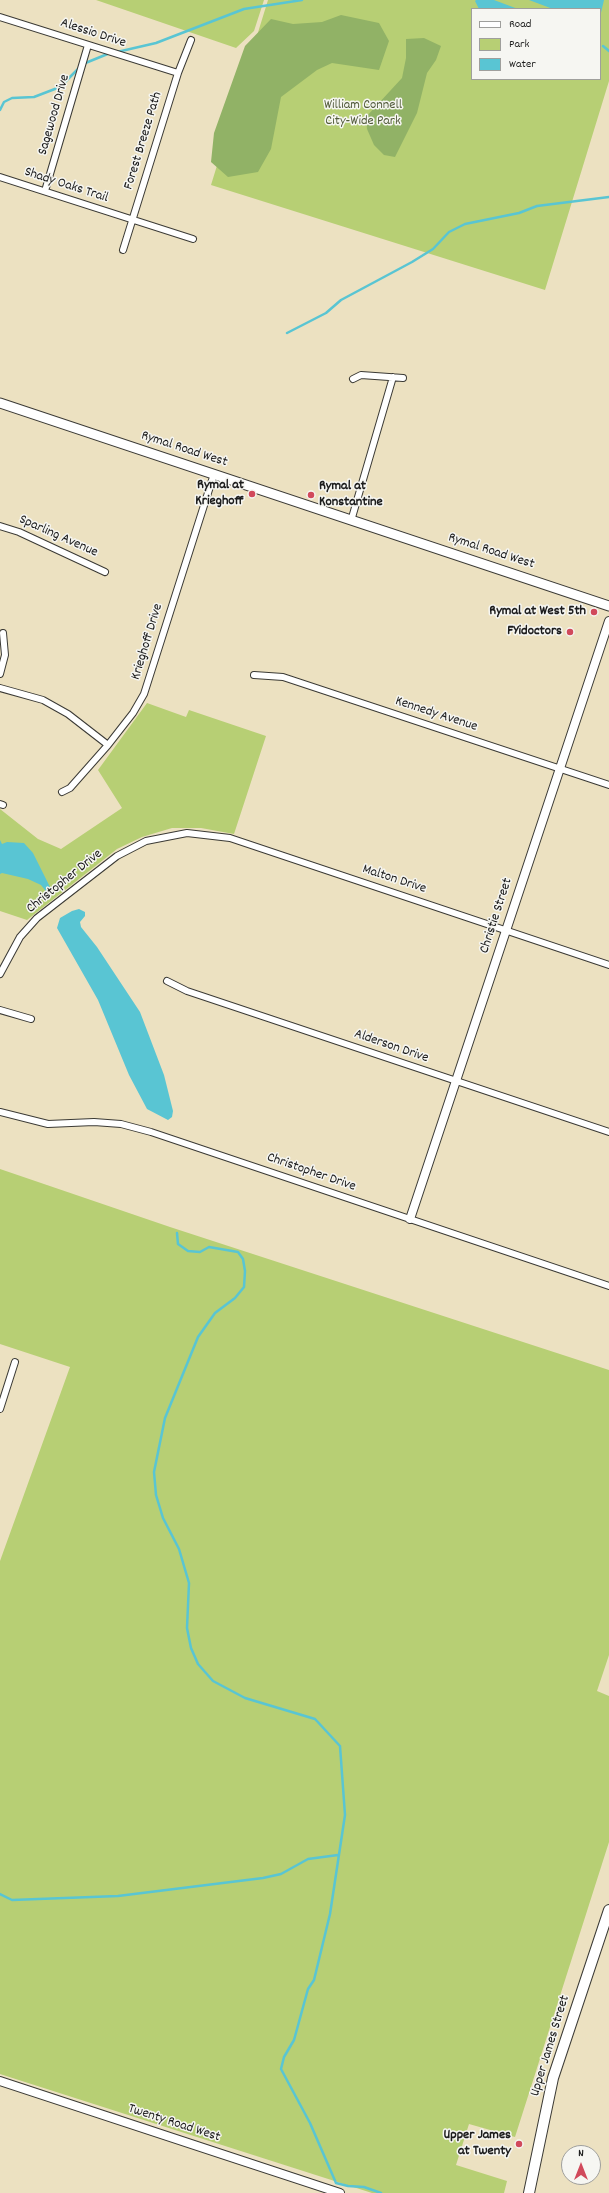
<!DOCTYPE html>
<style>
body{margin:0}
#map{position:relative;width:609px;height:2193px;overflow:hidden;background:#ece1c1;font-family:Dekko,sans-serif}
canvas{display:block}
.legend{position:absolute;left:471px;top:8px;width:130px;height:72px;box-sizing:border-box;background:#f6f6f2;border:1px solid #9f9f9c;margin:0;padding:5px 7px;list-style:none;font-size:12px;color:#1c1c1c}
.legend li{display:flex;align-items:center;gap:8px;height:20px}
.legend b{width:20px;border:1px solid #9f9f9c}
.north{position:absolute;left:561px;top:2145px;width:40px;height:40px;box-sizing:border-box;background:#f6f6f2;border:1px solid #9f9f9c;border-radius:50%;rotate:0deg;font-size:11px;font-weight:700;line-height:16px;text-align:center;color:#1c1c1c}
.north::after{content:'';display:block;margin:auto;width:14px;height:18px;background:#d1495b;clip-path:polygon(50% 0,100% 100%,50% 72%,0 100%)}
</style>
<div id="map">
<canvas width="609" height="2193"></canvas>
<ul class="legend">
<li><b style="height:5px;background:#fff"></b>Road</li>
<li><b style="height:11px;background:#b7cf74"></b>Park</li>
<li><b style="height:11px;background:#59c5d3"></b>Water</li>
</ul>
<div class="north">N</div>
</div>
<script>
const ctx = document.querySelector('canvas').getContext('2d');
ctx.lineJoin = 'round';
function fill(path, color) { ctx.fillStyle = color; ctx.fill(path, 'evenodd'); }
const poly = rows => new Path2D(rows.map(r => 'M' + r).join(''));
function trace(path, color, width, dash) { ctx.strokeStyle = color; ctx.lineWidth = width; ctx.lineCap = dash ? 'butt' : 'round'; ctx.setLineDash(dash || []); ctx.stroke(path); }
function drawText(font, color, halo, rows, align = 'center') {
  ctx.font = font + ' Dekko,sans-serif'; ctx.lineWidth = 3; ctx.setLineDash([]); ctx.textBaseline = 'middle'; ctx.strokeStyle = halo; ctx.fillStyle = color; for (const [text, x, y, turn = 0] of rows) {
    ctx.save(); ctx.translate(x, y); ctx.rotate((+turn || 0) * Math.PI / 180); ctx.textAlign = isNaN(turn) ? turn : align; if (halo) ctx.strokeText(text, 0, 0); ctx.fillText(text, 0, 0); ctx.restore();
  }
}
fill(poly([
 [96,0,264,0,254,31,236,48],
 [268,0,609,0,609,81,545,290,211,185],
 [472,9,600,9,600,79,472,79],
 [147,703,186,717,189,710,266,736,234,834,201,828,172,828,142,837,117,849,27,920,0,911,0,809,38,839,61,849,122,808,98,770],
 [0,1169,170,1227,609,1370,609,1655,597,1691,609,1696,609,1842,515,2137,469,2124,456,2165,507,2181,504,2193,372,2193,0,2074,0,1561,70,1367,0,1344]
]), '#b7cf74');
fill(poly([
 [341,15,379,23,389,41,379,70,332,63,317,70,281,97,271,149,258,172,228,177,211,162,214,133,245,46,271,19,293,24,322,22],
 [424,38,441,46,436,60,427,73,417,113,395,157,384,155,374,145,367,129,366,117,402,78,406,58,406,39]
]), '#91b266');
fill(poly([
 [476,0,494,0,518,9,479,9,475,1],
 [529,0,604,0,600,17,600,9,553,9],
 [0,840,2,844,7,842,24,843,33,853,52,891,51,893,48,894,41,885,28,879,2,873,0,874],
 [79,909,85,912,85,916,80,922,81,927,97,947,140,1012,164,1075,173,1111,172,1117,168,1120,147,1109,129,1075,98,1000,57,928,60,918,72,911]
]), '#59c5d3');
trace(poly([
 [603,46,609,51],
 [117,52,156,43,244,9,302,0],
 [83,64,110,53],
 [0,110,4,102,12,98,34,97,60,87,80,67],
 [287,333,326,313,341,300,412,262,433,249,449,232,465,224,519,213,537,206,609,197],
 [177,1233,178,1244,188,1251,200,1252,209,1247,238,1252,243,1259,245,1271,244,1287,235,1298,215,1313,198,1337,165,1418,154,1472,156,1495,163,1518,179,1549,189,1583,187,1628,191,1648,198,1664,213,1681,245,1698,315,1719,340,1746,345,1815,330,1914,314,1980,308,1989,294,2040,284,2057,281,2069,310,2123,336,2183,348,2186,364,2187,381,2193],
 [0,1894,12,1900,118,1896,263,1878,281,1874,308,1859,338,1855]
]), '#59c5d3', 2.5);
const minor = poly([
 [0,17,178,73],
 [0,177,193,239],
 [45,191,88,45],
 [123,250,178,73,191,40],
 [353,379,361,375,403,378],
 [351,521,393,377],
 [0,526,19,532,105,572],
 [0,674,5,655,3,633],
 [254,675,283,677,609,785],
 [0,688,43,700,68,714,108,745],
 [62,792,70,788,108,745,133,713,144,694,214,474],
 [0,804,3,805],
 [0,974,20,937,37,918,117,856,146,841,187,833,230,838,609,965],
 [167,981,187,991,609,1132],
 [0,1010,31,1019],
 [0,1112,48,1124,94,1122,121,1124,151,1132,609,1286],
 [0,1409,15,1362]
]);
const tertiary = poly([
 [410,1219,609,621],
 [0,2081,340,2193]
]);
const secondary = poly([
 [0,403,609,606]
]);
const primary = poly([
 [529,2193,553,2078,609,1910]
]);
trace(minor, '#3b3a35', 8);
trace(tertiary, '#3b3a35', 10);
trace(secondary, '#3b3a35', 11);
trace(primary, '#3b3a35', 12);
trace(minor, '#fff', 6);
trace(tertiary, '#fff', 8);
trace(secondary, '#fff', 9);
trace(primary, '#fff', 10);
for (const [x, y, r, color] of [
 [252,494,4,"#d1495b"],
 [311,495,4,"#d1495b"],
 [594,612,4,"#d1495b"],
 [570,632,4,"#d1495b"],
 [519,2144,4,"#d1495b"]
]) { const dot = new Path2D(); dot.arc(x, y, r, 0, 2 * Math.PI); ctx.fillStyle = color; ctx.fill(dot); trace(dot, '#f6f6f2', 1.5); }
drawText('14px', '#1c1c1c', '#f6f6f2', [
 ["Alessio Drive",93,34,18],
 ["Sagewood Drive",55,115,-74],
 ["Forest Breeze Path",144,141,-73],
 ["Shady Oaks Trail",66,186,18],
 ["Rymal Road West",184,450,18],
 ["Sparling Avenue",58,537,24],
 ["Rymal Road West",491,552,18],
 ["Krieghoff Drive",148,642,-73],
 ["Kennedy Avenue",436,715,18],
 ["Malton Drive",394,880,18],
 ["Christopher Drive",65,882,-39],
 ["Christie Street",497,916,-72],
 ["Alderson Drive",391,1047,19],
 ["Christopher Drive",311,1173,19],
 ["Upper James Street",551,2046,-73],
 ["Twenty Road West",174,2124,18]
]);
drawText('14px', '#525b3b', '#f6f6f2', [
 ["William Connell",363,106],
 ["City-Wide Park",363,122]
]);
drawText('bold 14px', '#1c1c1c', '#f6f6f2', [
 ["Rymal at",244,486],
 ["Krieghoff",244,502],
 ["Rymal at",319,487,"left"],
 ["Konstantine",319,503,"left"],
 ["Rymal at West 5th",586,612],
 ["FYidoctors",562,632],
 ["Upper James",511,2136],
 ["at Twenty",511,2152]
], 'right');
</script>
